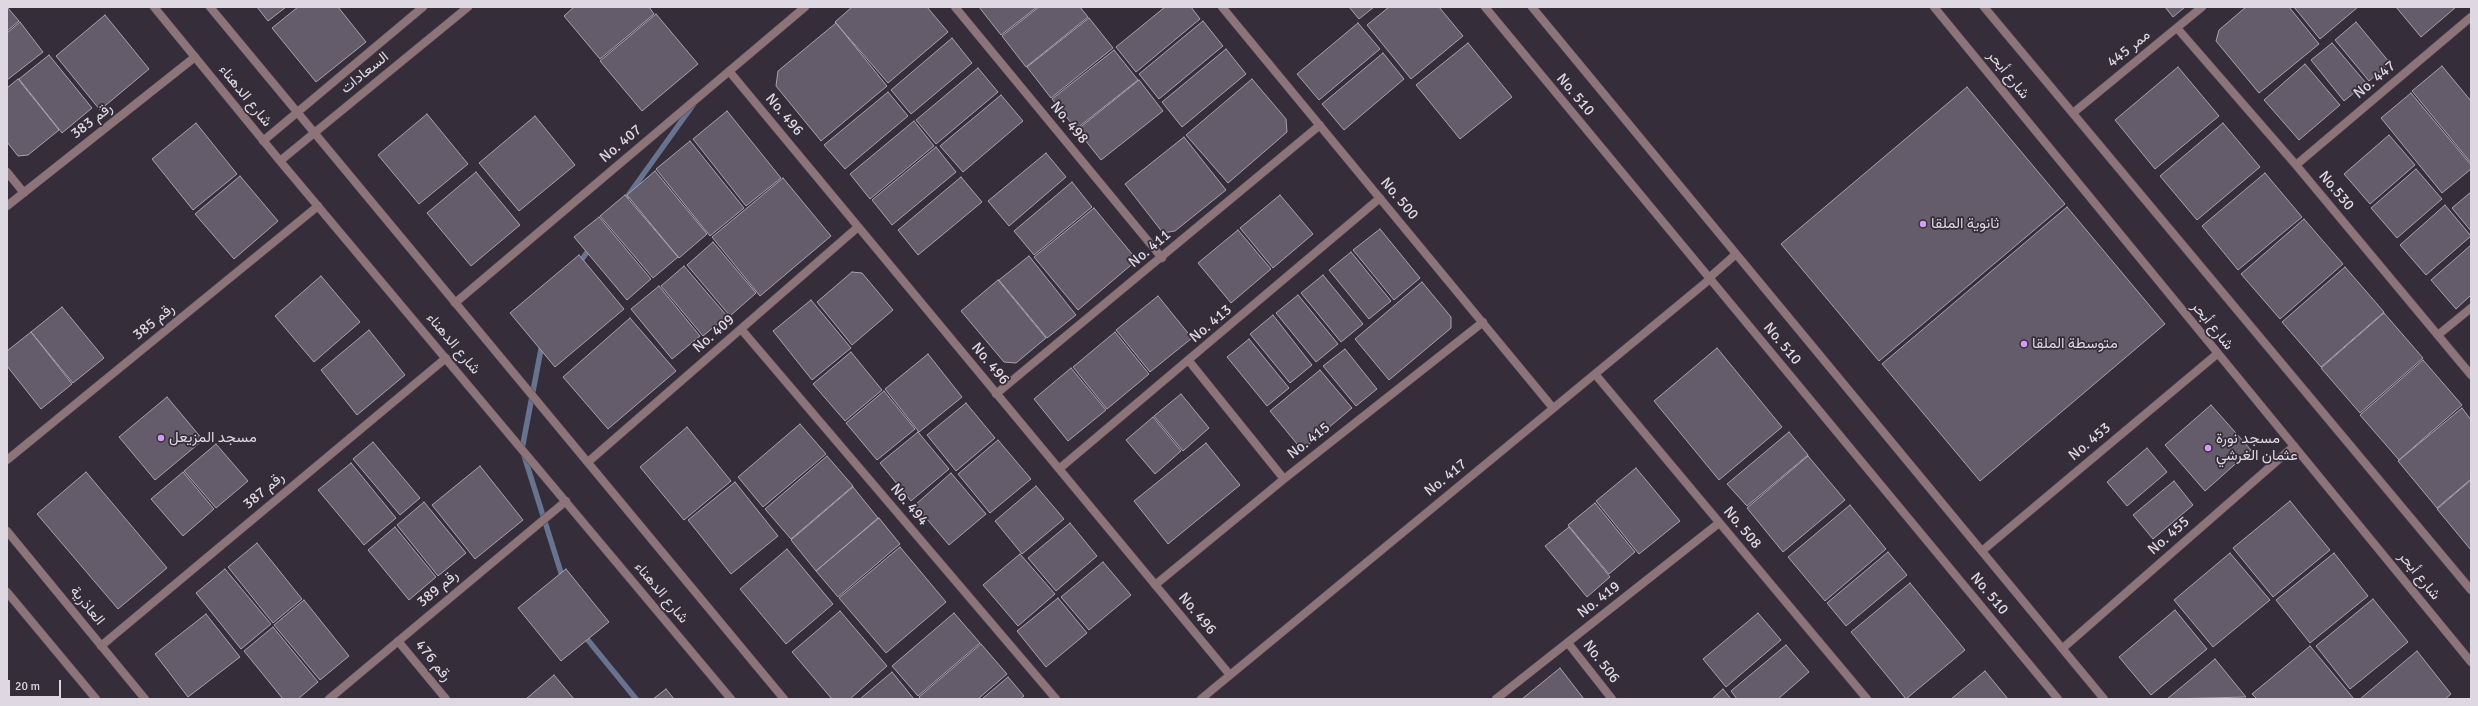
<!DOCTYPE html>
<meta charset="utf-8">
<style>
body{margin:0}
#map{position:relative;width:2478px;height:706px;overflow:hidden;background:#352d3a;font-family:Signika,sans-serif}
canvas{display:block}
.frame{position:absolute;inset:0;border:8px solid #ddd8e1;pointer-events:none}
.scale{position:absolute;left:8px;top:680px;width:53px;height:18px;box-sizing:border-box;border:2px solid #ddd8e1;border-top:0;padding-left:5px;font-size:12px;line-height:14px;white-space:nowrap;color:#ddd8e1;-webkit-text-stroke:3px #352d3a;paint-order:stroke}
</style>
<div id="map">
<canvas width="2478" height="706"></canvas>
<div class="frame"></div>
<div class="scale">20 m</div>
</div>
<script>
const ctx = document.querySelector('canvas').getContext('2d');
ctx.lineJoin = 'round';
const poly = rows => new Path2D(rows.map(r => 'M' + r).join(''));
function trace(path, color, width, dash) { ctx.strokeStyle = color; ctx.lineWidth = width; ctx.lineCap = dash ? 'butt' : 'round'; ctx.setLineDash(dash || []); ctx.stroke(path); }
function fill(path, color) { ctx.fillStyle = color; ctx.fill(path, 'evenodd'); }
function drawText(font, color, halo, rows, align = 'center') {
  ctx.font = font + ' Signika,Vazirmatn,sans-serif'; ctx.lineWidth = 3.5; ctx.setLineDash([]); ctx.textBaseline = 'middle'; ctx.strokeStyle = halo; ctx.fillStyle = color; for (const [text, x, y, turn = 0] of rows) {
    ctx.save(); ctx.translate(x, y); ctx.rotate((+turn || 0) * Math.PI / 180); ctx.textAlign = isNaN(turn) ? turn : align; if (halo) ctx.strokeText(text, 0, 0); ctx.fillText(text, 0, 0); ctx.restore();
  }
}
trace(poly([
 [627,197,693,105],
 [578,265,590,248],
 [542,344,522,449,563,579],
 [583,634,636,699]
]), '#687390', 5.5);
const building = poly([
 [7,7,19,21,7,31,7,7],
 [257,7,286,7,268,21,257,7],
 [298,7,338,7,366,42,316,82,272,28,298,7],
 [574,7,649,7,654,14,600,59,564,16,574,7],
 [852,7,927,7,948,32,888,83,835,22,852,7],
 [979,7,1037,7,1001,35,979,7],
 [1039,7,1080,7,1088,17,1026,67,1002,36,1039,7],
 [1165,7,1191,7,1200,19,1136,72,1116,47,1165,7],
 [1349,7,1374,7,1359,19,1349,7],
 [1389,7,1439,7,1463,36,1411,79,1367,25,1389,7],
 [2165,7,2185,7,2173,17,2165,7],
 [2246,7,2289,7,2319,44,2259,93,2216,41,2219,30,2246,7],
 [2294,7,2358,7,2320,39,2294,7],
 [2396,7,2456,7,2421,37,2396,7],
 [656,14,698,64,642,111,600,61,656,14],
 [105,15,149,69,100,110,56,56,105,15],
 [1089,18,1113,48,1051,98,1027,67,1089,18],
 [1203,21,1223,46,1159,99,1139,74,1203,21],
 [20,22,43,52,7,80,7,33,20,22],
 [2356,22,2390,63,2369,81,2335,40,2356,22],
 [836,23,887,86,821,141,776,86,778,71,836,23],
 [1358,23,1380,49,1319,100,1297,74,1358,23],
 [952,38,972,63,911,114,891,90,952,38],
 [1468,43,1512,97,1460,139,1416,85,1468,43],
 [2332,43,2366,83,2344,101,2311,60,2332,43],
 [1226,49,1246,74,1182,127,1162,102,1226,49],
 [1114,50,1138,80,1076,129,1052,99,1114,50],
 [1383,53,1404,79,1344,130,1322,104,1383,53],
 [49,55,92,108,62,133,19,79,49,55],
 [2305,64,2340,105,2299,140,2264,100,2305,64],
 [2442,66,2471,101,2471,163,2412,91,2442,66],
 [2178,67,2219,116,2155,169,2115,120,2178,67],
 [978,68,998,92,936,144,916,120,978,68],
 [18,79,59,130,28,155,18,156,7,142,7,88,18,79],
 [1252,79,1286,119,1287,132,1228,183,1186,135,1252,79],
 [1139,80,1163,111,1101,160,1077,130,1139,80],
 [1967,87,2065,204,1879,361,1781,244,1967,87],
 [888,92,908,116,845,169,824,145,888,92],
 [2411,93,2471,165,2471,169,2442,193,2381,118,2411,93],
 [1001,95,1023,121,963,172,940,146,1001,95],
 [727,111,781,178,746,206,693,139,727,111],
 [427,114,468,164,419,204,378,155,427,114],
 [535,116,575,165,519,211,479,163,535,116],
 [914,121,934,146,870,199,850,174,914,121],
 [196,123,237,174,193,210,152,159,196,123],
 [2223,123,2260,167,2197,220,2160,176,2223,123],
 [2389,135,2415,165,2370,204,2344,174,2389,135],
 [1184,137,1226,190,1175,231,1163,233,1125,184,1184,137],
 [690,141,744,208,710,236,656,169,690,141],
 [936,147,956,172,892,225,872,200,936,147],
 [1046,153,1066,177,1009,226,988,201,1046,153],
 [2416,169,2442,199,2397,238,2371,208,2416,169],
 [655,171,707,234,679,258,627,195,655,171],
 [476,172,520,225,471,266,427,213,476,172],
 [2265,173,2302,217,2238,270,2202,226,2265,173],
 [240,176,278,221,234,259,195,214,240,176],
 [961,177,982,202,918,255,898,230,961,177],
 [783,178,831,236,760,296,712,237,783,178],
 [1072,182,1092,207,1034,255,1014,231,1072,182],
 [2471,192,2471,231,2452,208,2471,192],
 [625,195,678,257,653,278,600,216,625,195],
 [1280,195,1313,234,1273,268,1240,228,1280,195],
 [2445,205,2471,236,2426,275,2400,245,2445,205],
 [2067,207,2165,324,1980,481,1882,364,2067,207],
 [1094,208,1137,260,1078,310,1034,257,1094,208],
 [599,217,651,279,627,300,574,237,599,217],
 [2304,219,2343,264,2280,319,2241,274,2304,219],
 [1380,229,1420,278,1394,300,1353,250,1380,229],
 [1238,230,1271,269,1231,303,1198,263,1238,230],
 [713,242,756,293,730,316,687,265,713,242],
 [2471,245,2471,295,2456,309,2431,280,2471,245],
 [1351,252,1391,301,1369,319,1329,270,1351,252],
 [579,255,624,309,555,367,510,313,579,255],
 [1029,256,1076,315,1047,338,999,280,1029,256],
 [684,266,727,316,703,336,661,286,684,266],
 [2345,267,2384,312,2321,367,2282,322,2345,267],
 [852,272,862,273,893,310,852,345,817,302,852,272],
 [1323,275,1363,324,1341,342,1301,293,1323,275],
 [321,276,360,322,314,362,275,316,321,276],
 [998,280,1046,338,1016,363,1004,362,961,311,998,280],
 [1422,282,1451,317,1451,328,1389,380,1355,339,1422,282],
 [659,286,700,336,672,359,631,309,659,286],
 [1298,295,1338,344,1316,362,1276,313,1298,295],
 [1158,296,1192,338,1150,372,1116,330,1158,296],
 [811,300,851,348,812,380,773,331,811,300],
 [62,307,104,358,73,383,31,332,62,307],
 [2384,313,2423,358,2360,413,2321,368,2384,313],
 [1273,315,1312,365,1290,383,1250,334,1273,315],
 [630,318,676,371,608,429,563,377,630,318],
 [369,330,405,375,357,415,321,370,369,330],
 [31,332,72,384,41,409,7,366,7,351,31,332],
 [1115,332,1149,374,1107,409,1073,367,1115,332],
 [1249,339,1289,388,1267,406,1227,357,1249,339],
 [1717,348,1782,427,1719,480,1654,401,1717,348],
 [1345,349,1377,389,1356,406,1323,366,1345,349],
 [851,352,882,390,845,421,813,384,851,352],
 [928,354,962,397,919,432,885,389,928,354],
 [2423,360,2462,405,2399,460,2360,415,2423,360],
 [1071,368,1106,410,1068,441,1034,399,1071,368],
 [1320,370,1352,408,1302,450,1270,411,1320,370],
 [884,391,915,429,877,460,846,423,884,391],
 [1181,394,1209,428,1183,451,1154,416,1181,394],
 [167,397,203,440,155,480,119,437,167,397],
 [966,403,995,438,956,471,927,435,966,403],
 [2211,405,2251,450,2205,491,2165,445,2211,405],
 [2462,408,2471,420,2471,479,2437,508,2398,461,2462,408],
 [1153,417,1181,451,1155,474,1126,440,1153,417],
 [800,424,826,454,763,507,738,477,800,424],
 [687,427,731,481,684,520,640,467,687,427],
 [918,432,949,469,911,501,880,463,918,432],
 [1789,432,1808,455,1747,506,1727,484,1789,432],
 [998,440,1031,479,990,513,958,474,998,440],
 [373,442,420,498,400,515,353,459,373,442],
 [1206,443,1240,485,1168,544,1134,501,1206,443],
 [216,444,248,481,216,508,184,471,216,444],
 [2147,448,2167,472,2127,506,2107,482,2147,448],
 [827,456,853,486,791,539,765,509,827,456],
 [1808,456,1845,500,1783,552,1747,508,1808,456],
 [351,463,396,518,364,545,318,490,351,463],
 [480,466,523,520,475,559,432,505,480,466],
 [1636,468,1680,521,1639,554,1596,501,1636,468],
 [86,472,167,568,118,609,37,514,86,472],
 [183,472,214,509,183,536,151,499,183,472],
 [951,473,986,514,949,545,915,505,951,473],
 [2471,480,2471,550,2437,509,2471,480],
 [2174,481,2193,505,2153,539,2133,515,2174,481],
 [735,482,778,536,731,574,688,520,735,482],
 [1036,486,1064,519,1022,554,995,521,1036,486],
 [853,487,878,518,816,571,791,540,853,487],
 [2290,501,2330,550,2273,597,2233,548,2290,501],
 [424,502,466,553,438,576,397,525,424,502],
 [1595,503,1635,552,1609,574,1568,525,1595,503],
 [1850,505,1886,549,1825,601,1788,557,1850,505],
 [879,518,900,544,838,597,816,571,879,518],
 [1070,523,1097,556,1056,591,1028,558,1070,523],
 [395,527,436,577,409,600,368,550,395,527],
 [1569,527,1610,577,1587,597,1545,546,1569,527],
 [257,543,302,599,273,623,228,567,257,543],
 [900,547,946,602,886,653,839,598,900,547],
 [787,549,833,604,786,644,740,589,787,549],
 [1888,552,1907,575,1846,626,1827,603,1888,552],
 [2230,553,2270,600,2213,647,2174,600,2230,553],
 [2334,553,2368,596,2310,643,2276,600,2334,553],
 [1020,554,1055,594,1018,626,983,585,1020,554],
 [1103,562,1131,595,1089,630,1061,597,1103,562],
 [225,569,271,624,241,649,196,593,225,569],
 [566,569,609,622,561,661,518,608,566,569],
 [1910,583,1965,650,1906,699,1851,632,1910,583],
 [1058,598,1087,633,1046,667,1017,631,1058,598],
 [2373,599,2408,642,2350,689,2316,646,2373,599],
 [304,600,349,656,320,680,274,625,304,600],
 [2175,610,2207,649,2151,695,2119,657,2175,610],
 [840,611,887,666,850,699,832,699,792,652,840,611],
 [954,613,980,643,918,696,892,666,954,613],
 [1758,613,1781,640,1726,687,1703,659,1758,613],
 [206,614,240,657,188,697,155,654,206,614],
 [273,627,318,682,298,699,283,699,244,651,273,627],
 [981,644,1007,674,978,699,921,699,919,697,981,644],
 [1786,645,1809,672,1778,699,1737,699,1731,691,1786,645],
 [2310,646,2354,699,2257,699,2252,694,2310,646],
 [2417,651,2451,694,2445,699,2360,699,2417,651],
 [2215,659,2246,697,2167,699,2215,659],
 [1560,668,1584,699,1522,699,1560,668],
 [1985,671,2008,699,1951,699,1985,671],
 [892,672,914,699,860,699,892,672],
 [554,675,574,699,526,699,554,675],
 [1008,677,1024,696,1020,699,982,699,1008,677],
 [666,689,674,699,653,699,666,689],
 [1723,689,1731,699,1712,699,1723,689]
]);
fill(building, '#645c6b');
trace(building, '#a9a1b1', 1);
const minor = poly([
 [955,7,1162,258],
 [1222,7,1553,408],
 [2177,28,2296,165,2471,375],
 [729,71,1230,675],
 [2073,113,2202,7],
 [2296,165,2471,17],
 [7,172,24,193],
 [7,206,195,57],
 [455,303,805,7],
 [741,329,1056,699],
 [2438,335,2471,308],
 [1189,361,1284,479],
 [1595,374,1867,699],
 [996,394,1320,125],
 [7,460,318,206],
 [588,462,858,227],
 [1059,469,1380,198],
 [1982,551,2217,354],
 [1155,585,1284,479,1483,322],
 [398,641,446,699],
 [1568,643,1612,699],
 [101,646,446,358],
 [2063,648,2294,446],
 [329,699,566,501],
 [1201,699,1710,279],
 [1496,699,1719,523]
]);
const tertiary = poly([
 [154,7,280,161,731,699],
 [210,7,784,699],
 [1485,7,2058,699],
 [1532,7,2104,699],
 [1934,7,2471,662],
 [1984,7,2471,590],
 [263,141,423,7],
 [280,161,468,7],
 [1709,278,1736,254],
 [7,531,145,699],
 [7,592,96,699]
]);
trace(minor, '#504855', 9);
trace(tertiary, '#504855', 9);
trace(minor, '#8c7478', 8);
trace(tertiary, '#8c7478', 8);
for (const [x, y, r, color] of [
 [1923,224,4,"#d89af8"],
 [2024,344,4,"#d89af8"],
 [161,438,4,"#d89af8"],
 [2208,448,4,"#d89af8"]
]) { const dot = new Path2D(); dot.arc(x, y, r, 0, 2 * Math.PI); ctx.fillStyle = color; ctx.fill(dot); trace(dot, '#352d3a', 1.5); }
drawText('15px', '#ddd8e1', '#352d3a', [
 ["ممر 445",2129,49,-39],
 ["السعادات",365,73,-39],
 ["شارع أبحر",2008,75,51],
 ["No. 447",2375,80,-40],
 ["No. 510",1575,95,50],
 ["شارع الدهناء",245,96,51],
 ["No. 496",784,115,50],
 ["رقم 383",92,121,-38],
 ["No. 498",1069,123,50],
 ["No. 407",621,144,-40],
 ["No.530",2336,191,50],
 ["No. 500",1399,199,50],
 ["No. 411",1150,249,-40],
 ["رقم 385",154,322,-39],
 ["No. 413",1211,324,-40],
 ["شارع أبحر",2212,326,51],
 ["No. 409",714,334,-41],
 ["شارع الدهناء",453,344,50],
 ["No. 510",1782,344,50],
 ["No. 496",990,364,50],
 ["No. 415",1309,441,-38],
 ["No. 453",2090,442,-40],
 ["No. 417",1446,478,-39],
 ["رقم 387",264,491,-40],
 ["No. 494",909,505,50],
 ["No. 508",1742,528,50],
 ["No. 455",2169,536,-41],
 ["شارع أبحر",2419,576,51],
 ["رقم 389",438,589,-40],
 ["شارع الدهناء",661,593,50],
 ["No. 510",1989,594,50],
 ["No. 419",1599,600,-38],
 ["العاذرية",87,606,51],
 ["No. 496",1197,614,50],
 ["رقم 476",433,661,51],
 ["No. 506",1601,662,52]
]);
drawText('15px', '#ddd8e1', '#352d3a', [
 ["ثانوية الملقا",1931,224],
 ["متوسطة الملقا",2032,344],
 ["مسجد المزيعل",169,438],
 ["مسجد نورة",2216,439],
 ["عثمان الغرشي",2216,456]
], 'left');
</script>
